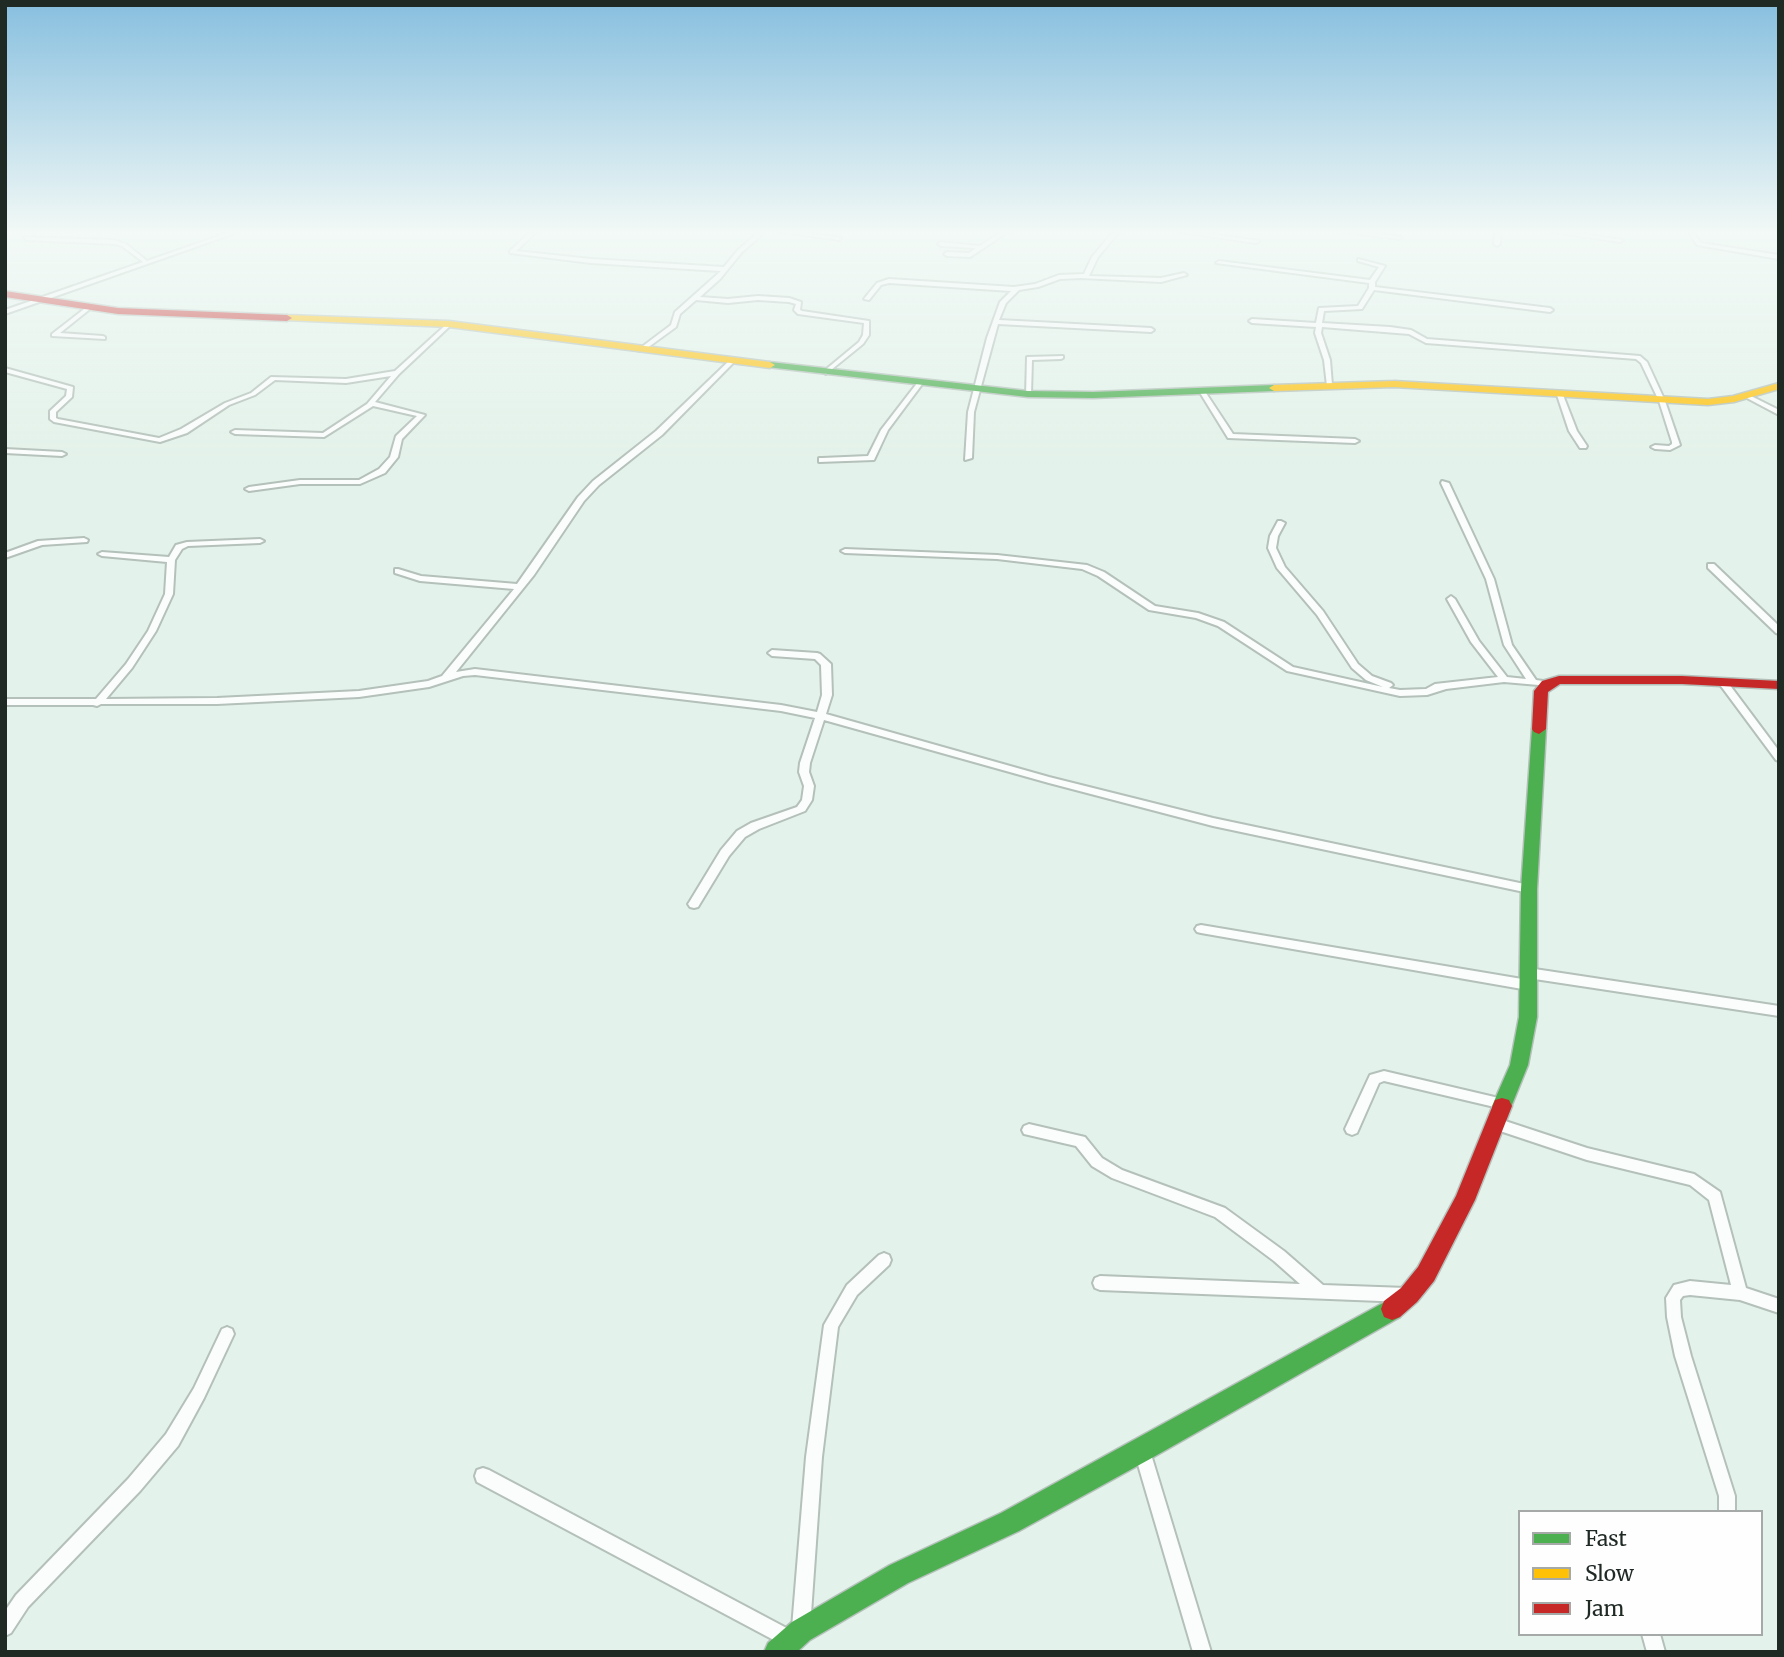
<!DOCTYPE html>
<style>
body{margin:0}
#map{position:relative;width:1784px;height:1657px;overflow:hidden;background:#e3f2ea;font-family:Merriweather,serif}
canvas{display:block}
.frame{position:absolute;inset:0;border:7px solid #202a25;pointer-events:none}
.legend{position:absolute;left:1518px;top:1510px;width:245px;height:126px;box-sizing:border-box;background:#fefefe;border:2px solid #a5a9a7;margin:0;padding:9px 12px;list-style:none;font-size:21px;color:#202a25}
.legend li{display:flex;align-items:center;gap:14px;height:35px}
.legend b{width:35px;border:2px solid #a5a9a7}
</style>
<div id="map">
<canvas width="1784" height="1657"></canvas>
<div class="frame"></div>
<ul class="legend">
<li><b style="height:9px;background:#4caf50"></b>Fast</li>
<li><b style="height:9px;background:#ffc107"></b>Slow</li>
<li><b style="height:9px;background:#c62828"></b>Jam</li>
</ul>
</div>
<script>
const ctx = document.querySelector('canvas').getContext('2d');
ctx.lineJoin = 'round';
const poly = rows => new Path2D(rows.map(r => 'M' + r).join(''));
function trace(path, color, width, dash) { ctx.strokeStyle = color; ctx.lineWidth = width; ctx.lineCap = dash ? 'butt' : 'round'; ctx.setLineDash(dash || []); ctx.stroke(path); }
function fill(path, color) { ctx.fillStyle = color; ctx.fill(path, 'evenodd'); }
const street = poly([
 [230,232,238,232,5,314,5,310,143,262,122,246,114,244,26,240,24,237,114,240,126,244,147,261,230,232],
 [530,232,536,232,516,251,591,259,724,267,738,250,759,232,765,232,742,252,720,279,700,297,728,299,758,296,789,298,801,302,800,310,802,311,869,321,869,335,863,344,826,374,823,372,824,371,859,342,863,335,864,323,798,314,794,310,796,304,789,302,758,300,728,303,696,300,680,314,676,327,643,351,639,351,639,349,671,325,675,312,721,271,591,263,510,253,510,251,530,232],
 [780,232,798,232,842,238,839,240,780,232],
 [1001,232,1008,232,970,257,947,256,944,254,947,252,969,253,976,248,941,246,938,244,941,242,980,246,1001,232],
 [1113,232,1119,232,1098,257,1089,276,1161,278,1184,273,1187,275,1161,282,1081,278,1060,279,1038,287,1019,290,1006,303,999,320,1151,328,1154,330,1151,332,998,324,974,412,972,458,965,460,968,412,987,338,1000,302,1011,291,889,283,881,285,869,300,864,299,877,283,889,279,1014,287,1035,284,1059,275,1084,274,1092,257,1113,232],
 [1180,232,1196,232,1259,241,1256,243,1180,232],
 [1344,232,1364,232,1402,237,1399,239,1344,232],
 [1495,232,1501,232,1500,244,1497,246,1494,244,1495,232],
 [1552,232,1568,232,1623,240,1620,242,1552,232],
 [1690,234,1694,234,1701,243,1779,255,1779,259,1697,245,1690,234],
 [1358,259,1385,266,1375,282,1375,287,1550,308,1553,310,1550,312,1374,290,1362,309,1324,311,1322,323,1390,327,1411,330,1427,339,1640,356,1647,362,1665,401,1680,445,1670,450,1655,449,1651,447,1655,445,1669,446,1672,444,1672,442,1659,401,1641,363,1636,359,1426,343,1409,334,1322,327,1321,333,1330,360,1332,385,1327,386,1324,360,1315,333,1316,327,1252,323,1249,321,1252,319,1316,323,1319,308,1358,306,1369,288,1369,283,1216,263,1219,261,1370,280,1379,267,1358,261,1358,259],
 [88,306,91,308,90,309,60,333,103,336,105,337,105,339,52,336,52,334,88,306],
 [449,322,452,324,451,325,399,374,375,402,425,415,402,439,398,457,385,473,360,484,300,484,249,491,245,489,249,487,300,480,359,480,379,469,390,457,396,436,417,416,373,406,324,437,235,434,231,432,235,430,323,433,367,404,391,376,346,383,275,380,255,395,229,405,187,433,160,442,54,422,50,419,50,411,66,396,67,389,5,372,5,368,73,387,72,397,56,412,56,418,58,419,159,438,181,429,225,403,251,393,271,377,346,379,395,371,449,322],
 [1063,356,1063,358,1061,359,1032,360,1031,394,1026,395,1027,357,1063,356],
 [730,360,735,361,662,435,599,485,584,501,534,575,456,672,475,669,781,705,817,712,822,695,821,665,815,659,772,656,768,653,772,650,817,653,820,654,831,664,832,695,826,714,1049,777,1213,818,1529,885,1533,886,1535,889,1533,892,1529,893,1213,826,1049,783,824,720,810,763,809,772,814,786,812,800,805,811,759,829,745,837,729,856,698,907,694,908,690,907,688,904,690,901,721,850,737,831,751,823,797,807,802,800,804,786,799,772,800,763,815,718,781,711,475,675,463,676,429,687,359,697,217,704,101,704,97,706,93,705,5,705,5,699,96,699,126,664,148,631,165,594,167,562,102,556,98,554,102,552,169,557,176,545,187,542,260,539,264,541,260,543,188,546,182,549,175,560,173,594,156,631,132,668,106,699,217,698,359,691,428,681,442,676,514,589,420,581,395,573,395,569,398,569,421,576,517,584,578,497,593,481,656,431,730,360],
 [918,382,923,383,888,430,874,460,819,462,819,458,822,458,868,456,881,430,918,382],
 [1202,389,1204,390,1233,434,1355,439,1359,441,1355,443,1228,438,1199,391,1202,389],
 [1560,393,1563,395,1577,431,1587,446,1586,448,1580,448,1569,431,1557,395,1560,393],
 [1747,394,1779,410,1779,415,1745,397,1745,395,1747,394],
 [5,449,62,452,66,454,62,456,5,453,5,449],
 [1442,481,1449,483,1494,579,1512,645,1536,680,1550,682,1552,684,1550,686,1504,682,1446,689,1427,695,1400,696,1287,671,1218,626,1196,618,1149,610,1098,576,1082,569,997,559,845,553,841,551,845,549,997,555,1087,565,1104,572,1155,606,1198,613,1224,622,1293,667,1383,687,1366,680,1352,668,1317,615,1277,568,1268,548,1270,536,1278,521,1281,521,1285,523,1278,536,1276,548,1285,567,1323,611,1358,664,1372,676,1391,683,1393,685,1389,688,1400,690,1426,689,1435,684,1498,677,1471,642,1447,599,1451,596,1455,599,1479,641,1507,677,1526,679,1504,645,1486,579,1441,483,1442,481],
 [84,538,88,540,87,542,42,545,5,558,5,553,38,541,84,538],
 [1708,564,1714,564,1779,626,1779,634,1776,633,1708,568,1708,564],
 [1723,679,1726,680,1779,751,1779,761,1776,760,1718,682,1723,679],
 [1201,925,1528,980,1532,982,1534,985,1532,988,1528,990,1201,933,1197,932,1195,929,1197,926,1201,925],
 [1528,968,1779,1006,1779,1016,1528,978,1524,976,1522,973,1524,970,1528,968],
 [1384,1071,1503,1099,1508,1100,1509,1104,1508,1108,1503,1109,1384,1081,1379,1083,1357,1133,1352,1135,1347,1133,1345,1129,1370,1075,1384,1071],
 [1496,1118,1587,1148,1694,1174,1720,1192,1746,1288,1779,1299,1779,1313,1740,1300,1690,1295,1683,1296,1680,1300,1681,1317,1691,1356,1735,1496,1735,1512,1719,1512,1719,1496,1675,1356,1667,1317,1666,1298,1674,1285,1690,1281,1731,1285,1709,1200,1690,1185,1587,1160,1491,1128,1489,1124,1491,1120,1496,1118],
 [1029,1124,1085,1137,1102,1158,1122,1170,1225,1208,1284,1251,1323,1285,1406,1288,1411,1290,1413,1295,1411,1300,1406,1302,1100,1290,1095,1288,1093,1283,1095,1278,1100,1276,1300,1284,1274,1261,1215,1217,1112,1178,1092,1166,1076,1146,1024,1134,1022,1130,1024,1126,1029,1124],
 [884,1253,889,1255,891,1260,889,1265,857,1295,838,1327,822,1457,810,1628,807,1634,801,1637,798,1635,800,1640,797,1646,791,1649,785,1646,477,1482,475,1476,477,1470,483,1468,489,1470,794,1632,792,1628,806,1457,824,1325,847,1285,879,1255,884,1253],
 [227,1327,232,1329,234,1334,204,1398,178,1446,140,1491,28,1607,11,1633,5,1636,5,1611,16,1595,128,1479,166,1434,194,1388,222,1329,227,1327],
 [1142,1443,1148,1445,1150,1451,1211,1652,1193,1652,1134,1451,1136,1445,1142,1443],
 [1642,1634,1660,1634,1665,1652,1647,1652,1642,1634]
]);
const fast = poly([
 [770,362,1028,391,1093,392,1274,385,1279,388,1274,391,1093,398,1028,397,767,367,767,363,770,362],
 [1539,724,1546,729,1537,889,1537,1017,1528,1065,1509,1112,1502,1114,1495,1112,1492,1106,1510,1065,1519,1017,1521,889,1532,729,1539,724],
 [1392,1298,1400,1301,1403,1309,1400,1317,1150,1459,1019,1531,908,1583,810,1640,797,1652,764,1652,768,1643,792,1622,890,1565,1001,1513,1392,1298]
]);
const slow = poly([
 [287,315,449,321,770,362,775,365,770,368,449,327,284,320,284,316,287,315],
 [1394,381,1708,399,1733,396,1779,383,1779,389,1734,402,1708,405,1394,387,1274,391,1269,388,1274,385,1394,381]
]);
const jam = poly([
 [5,291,118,308,287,315,292,318,287,321,118,314,5,297,5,291],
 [1559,676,1682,676,1779,681,1779,689,1682,684,1560,684,1548,692,1546,729,1539,734,1534,732,1532,729,1534,691,1542,681,1559,676],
 [1502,1098,1509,1100,1512,1106,1475,1200,1434,1281,1417,1302,1400,1317,1392,1320,1384,1317,1381,1309,1384,1301,1401,1288,1418,1267,1456,1196,1495,1100,1502,1098]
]);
trace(street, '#b4c0ba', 4);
trace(fast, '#b4c0ba', 3);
trace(slow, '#b4c0ba', 3);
trace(jam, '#b4c0ba', 3);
fill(street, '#fbfdfc');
fill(fast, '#4caf50');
fill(slow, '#ffc107');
fill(jam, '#c62828');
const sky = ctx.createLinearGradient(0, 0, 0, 464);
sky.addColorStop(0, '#87bfdf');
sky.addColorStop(0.5, '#f2f9f6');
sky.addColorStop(1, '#f2f9f600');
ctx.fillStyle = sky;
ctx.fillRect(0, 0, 1784, 464);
</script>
